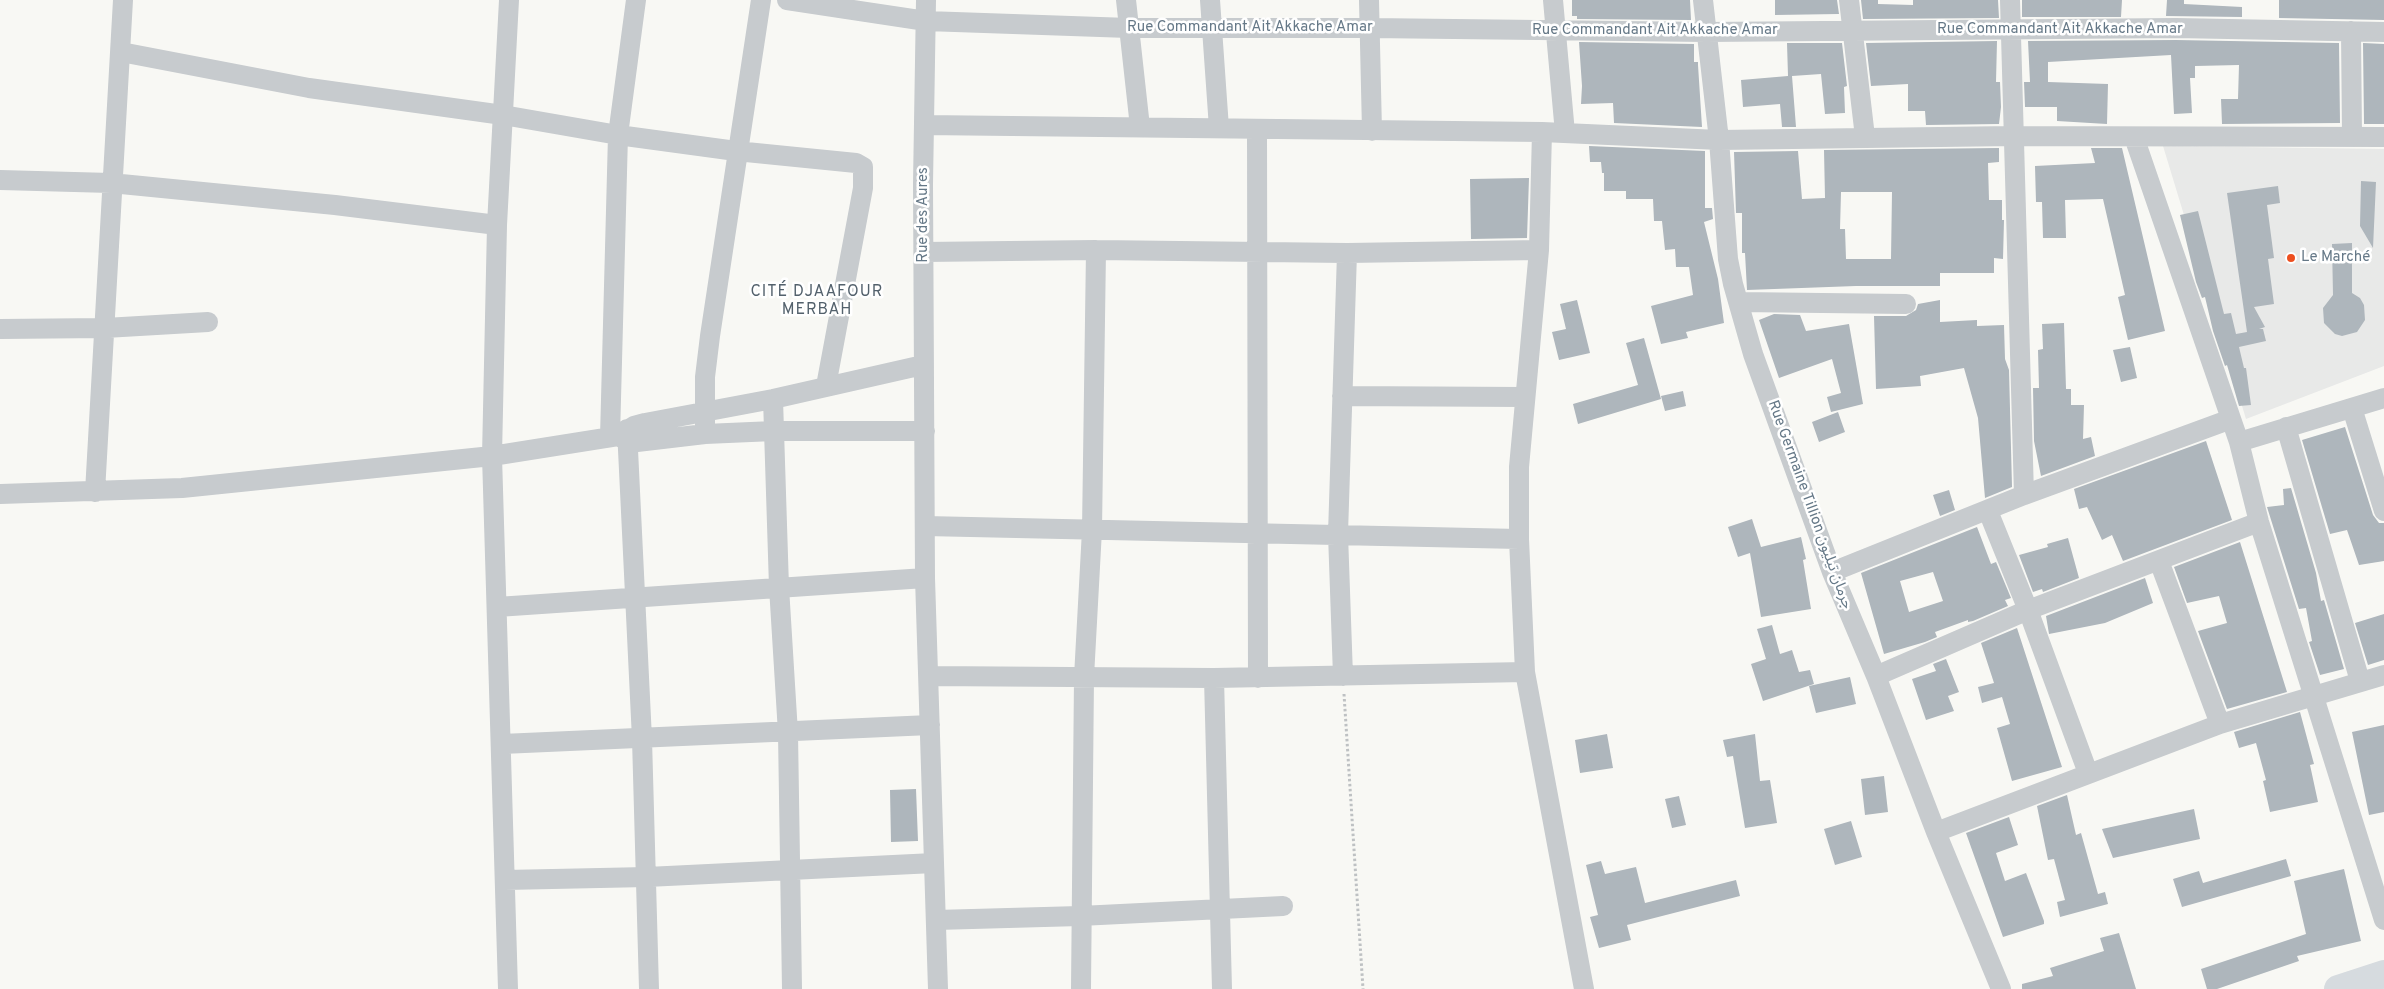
<!DOCTYPE html>
<meta charset="utf-8">
<style>
body{margin:0}
canvas{display:block;background:#f8f8f4}
</style>
<canvas width="2384" height="989"></canvas>
<script>
const ctx = document.querySelector('canvas').getContext('2d');
ctx.lineJoin = 'round';
function fill(path, color) { ctx.fillStyle = color; ctx.fill(path, 'evenodd'); }
const poly = rows => new Path2D(rows.map(r => 'M' + r).join(''));
function trace(path, color, width, dash) { ctx.strokeStyle = color; ctx.lineWidth = width; ctx.lineCap = dash ? 'butt' : 'round'; ctx.setLineDash(dash || []); ctx.stroke(path); }
function drawText(font, color, halo, rows, align = 'center') {
  ctx.font = font + ' Overpass,"Noto Sans Arabic",sans-serif'; ctx.lineWidth = 5; ctx.setLineDash([]); ctx.textBaseline = 'middle'; ctx.strokeStyle = halo; ctx.fillStyle = color; for (const [text, x, y, turn = 0] of rows) {
    ctx.save(); ctx.translate(x, y); ctx.rotate((+turn || 0) * Math.PI / 180); ctx.textAlign = isNaN(turn) ? turn : align; if (halo) ctx.strokeText(text, 0, 0); ctx.fillText(text, 0, 0); ctx.restore();
  }
}
fill(poly([
 [2163,146,2384,149,2384,366,2246,419]
]), '#e8e9e8');
fill(poly([
 [1572,0,1690,0,1691,20,1577,19,1577,16,1572,16],
 [1775,0,1837,0,1839,14,1775,15],
 [1861,0,1878,0,1878,4,1913,5,1913,0,1998,0,1999,18,1863,19],
 [2022,0,2122,0,2121,17,2022,17],
 [2167,0,2184,0,2184,4,2242,7,2242,17,2166,16],
 [2279,0,2384,0,2384,20,2279,18],
 [2176,40,2339,43,2340,123,2222,124,2221,99,2238,99,2239,65,2195,66,2195,78,2190,78,2192,113,2174,114,2171,55,2048,62,2048,82,2108,84,2107,124,2057,121,2057,107,2025,107,2024,82,2030,82,2028,41],
 [1997,41,1996,82,2000,82,2001,107,1999,124,1926,125,1925,111,1908,111,1908,84,1871,86,1866,43],
 [1579,42,1694,44,1694,62,1698,62,1698,65,1702,127,1614,123,1613,103,1581,104,1582,86],
 [1787,43,1842,43,1847,86,1844,87,1845,113,1825,114,1821,74,1792,76,1796,127,1782,127,1780,104,1743,107,1741,80,1788,76],
 [2363,43,2384,44,2384,124,2364,124],
 [1589,146,1705,151,1705,208,1712,208,1713,219,1704,222,1718,279,1724,323,1686,332,1688,338,1661,344,1651,306,1693,295,1689,267,1676,267,1675,249,1665,250,1662,221,1654,221,1653,199,1626,199,1626,191,1604,191,1604,173,1602,173,1601,162,1590,162],
 [1999,148,1999,162,1988,163,1989,200,2002,200,2002,220,2004,220,2003,259,1994,258,1994,273,1940,273,1940,286,1856,286,1747,290,1745,253,1742,253,1742,213,1736,213,1734,152,1798,151,1802,199,1825,198,1824,150],
 [1841,192,1892,192,1891,259,1846,259,1845,229,1840,229],
 [2091,148,2122,148,2165,331,2128,340,2118,297,2125,295,2103,199,2065,200,2066,238,2043,238,2042,202,2036,202,2035,166,2095,163],
 [1529,178,1527,238,1471,239,1470,179],
 [2361,181,2376,182,2373,248,2360,226],
 [2278,186,2280,203,2267,205,2274,258,2268,259,2274,304,2254,307,2265,327,2259,329,2263,329,2266,341,2239,347,2244,368,2246,368,2251,405,2239,406,2227,365,2225,366,2213,331,2205,297,2202,298,2196,282,2180,215,2198,211,2224,314,2231,313,2236,334,2247,332,2227,193],
 [2352,243,2352,293,2360,298,2364,305,2365,320,2357,332,2342,336,2335,334,2324,323,2323,308,2333,295,2332,244],
 [1577,300,1590,353,1559,360,1552,332,1566,329,1560,304],
 [1940,300,1940,322,1977,320,1977,326,2004,325,2005,359,2009,370,2012,487,1985,498,1978,418,1964,368,1920,376,1921,386,1876,389,1874,316,1906,316,1916,310,1918,304],
 [1774,314,1800,315,1806,331,1849,324,1863,404,1831,412,1827,397,1841,393,1832,359,1779,378,1759,320],
 [2064,323,2066,389,2071,389,2071,405,2084,405,2083,439,2091,437,2095,456,2041,476,2034,441,2033,388,2039,388,2038,350,2043,349,2042,324],
 [1644,338,1661,399,1578,424,1573,404,1638,385,1626,343],
 [2130,347,2137,378,2121,382,2113,350],
 [1683,391,1686,406,1665,411,1661,396],
 [1838,412,1845,432,1819,442,1812,422],
 [2345,427,2373,515,2379,523,2384,523,2384,561,2359,565,2347,530,2330,534,2302,440],
 [2206,441,2232,520,2123,561,2112,535,2102,540,2087,507,2079,509,2074,489],
 [2291,488,2316,573,2321,601,2324,600,2344,669,2320,675,2309,642,2312,641,2306,608,2299,609,2267,507,2284,505,2283,489],
 [1949,490,1955,510,1940,516,1933,495],
 [1752,519,1761,547,1801,537,1806,559,1803,560,1811,609,1761,617,1750,553,1738,557,1728,527],
 [1977,527,1991,564,1996,562,2011,598,2005,600,2008,606,1973,621,1968,622,1968,620,1935,632,1937,637,1925,642,1884,654,1861,573],
 [1933,572,1943,601,1909,612,1900,581],
 [2068,538,2079,578,2043,592,2042,589,2033,592,2019,555,2048,547,2047,544],
 [2240,542,2287,692,2227,709,2198,631,2227,623,2219,596,2187,603,2174,567],
 [2145,578,2153,603,2105,623,2049,634,2046,616],
 [2384,614,2384,660,2368,665,2355,623],
 [1772,625,1780,654,1792,650,1799,672,1810,670,1814,684,1763,701,1751,664,1766,659,1757,629],
 [2017,628,2062,767,2012,781,1997,728,2010,724,2002,697,1982,703,1978,687,1994,683,1981,643],
 [1946,659,1959,692,1948,696,1954,711,1926,720,1912,679,1936,671,1933,664],
 [1850,677,1856,704,1816,713,1809,686],
 [2300,712,2314,764,2310,765,2318,802,2270,812,2263,781,2266,780,2256,743,2239,748,2234,732],
 [2384,725,2384,812,2369,815,2352,732],
 [1607,734,1613,768,1580,773,1575,740],
 [1755,734,1760,781,1770,780,1777,823,1745,828,1733,756,1727,757,1723,740],
 [1884,776,1888,812,1865,815,1861,779],
 [916,789,918,841,891,842,890,790],
 [2067,795,2076,835,2081,833,2098,894,2105,892,2108,904,2060,917,2057,902,2065,900,2054,859,2048,860,2037,806],
 [1679,796,1686,825,1672,828,1665,799],
 [2194,809,2200,839,2113,858,2102,829],
 [2009,817,2018,845,1996,853,2005,881,2026,873,2044,921,2044,924,2003,937,1966,833],
 [1851,821,1862,857,1835,865,1824,829],
 [2286,859,2291,876,2182,907,2173,879,2199,871,2203,883],
 [1601,861,1605,874,1636,867,1645,903,1736,880,1740,896,1627,925,1631,940,1599,948,1590,917,1598,915,1586,865],
 [2344,869,2361,941,2297,956,2299,961,2217,989,2207,989,2201,969,2306,934,2294,881],
 [2119,933,2136,989,2022,989,2022,984,2053,976,2050,968,2104,951,2100,938]
]), '#aeb6bc');
trace(poly([
 [1344,694,1363,989]
]), '#bec1c3', 3, [2.5, 2.5]);
trace(poly([
 [787,0,926,21,1129,28,1370,28,1706,32,2176,28,2384,32],
 [926,0,923,184,925,578,938,989],
 [1126,0,1140,127],
 [1210,0,1219,128],
 [1369,0,1372,131],
 [1553,0,1565,133],
 [1703,0,1719,140,1728,259,1733,284,1753,354,1832,572,1876,676,1936,832,2001,989],
 [1849,0,1865,137],
 [2351,31,2352,137],
 [121,52,309,88,503,115,618,135,736,151,856,163,863,167,863,188,826,386],
 [924,125,1542,132,1719,140,2013,136,2384,137],
 [1257,130,1258,678],
 [1542,132,1539,250,1519,467,1519,539,1525,672,1584,989],
 [2134,137,2239,442,2259,522,2384,920],
 [0,180,111,183,335,205,497,225],
 [924,252,1096,250,1347,253,1539,250],
 [1739,302,1906,304],
 [0,329,105,328,208,322],
 [1342,396,1524,397],
 [773,399,779,587,788,733,792,989],
 [2352,408,2384,511],
 [2286,427,2360,681],
 [627,429,642,739,649,989],
 [705,434,705,377,710,336,761,0],
 [618,436,628,441,637,442,705,434,774,431,925,431],
 [610,437,618,135,636,0],
 [2239,442,2384,398],
 [95,492,123,0],
 [0,494,182,488,492,456,618,436,634,426,645,423,773,399,923,365],
 [2024,495,2231,419],
 [1988,511,2028,610,2088,773],
 [925,526,1519,539],
 [2159,561,2220,724],
 [1832,572,2024,495,2010,0],
 [497,607,925,578],
 [929,676,1214,678,1525,672],
 [1343,676,1338,534,1347,253],
 [1876,676,2028,610,2259,522],
 [1214,678,1222,989],
 [502,744,930,725],
 [1936,832,2220,724,2384,675],
 [505,880,647,877,934,863],
 [936,920,1080,916,1283,906],
 [508,989,492,456,497,225,509,0],
 [1081,989,1084,677,1092,530,1096,250]
]), '#c7cbce', 20);
trace(poly([
 [2338,989,2384,974]
]), '#d6dbdf', 28);
for (const [x, y, r, color] of [
 [2291,258,5,"#ed4f1f"]
]) { const dot = new Path2D(); dot.arc(x, y, r, 0, 2 * Math.PI); ctx.fillStyle = color; ctx.fill(dot); trace(dot, '#fff', 2); }
drawText('15px', '#657887', '#fff', [
 ["Rue Commandant Ait Akkache Amar",1250,28],
 ["Rue Commandant Ait Akkache Amar",2060,30],
 ["Rue Commandant Ait Akkache Amar",1655,31],
 ["Rue des Aures",924,215,-90],
 ["Rue Germaine Tillion جرمان تيليون",1809,505,70]
]);
drawText('15px', '#657887', '#fff', [
 ["Le Marché",2301,258]
], 'left');
ctx.letterSpacing = '1px';
drawText('16px', '#53616c', '#fff', [
 ["CITÉ DJAAFOUR",817,293],
 ["MERBAH",817,311]
]);
ctx.letterSpacing = '0px';
</script>
